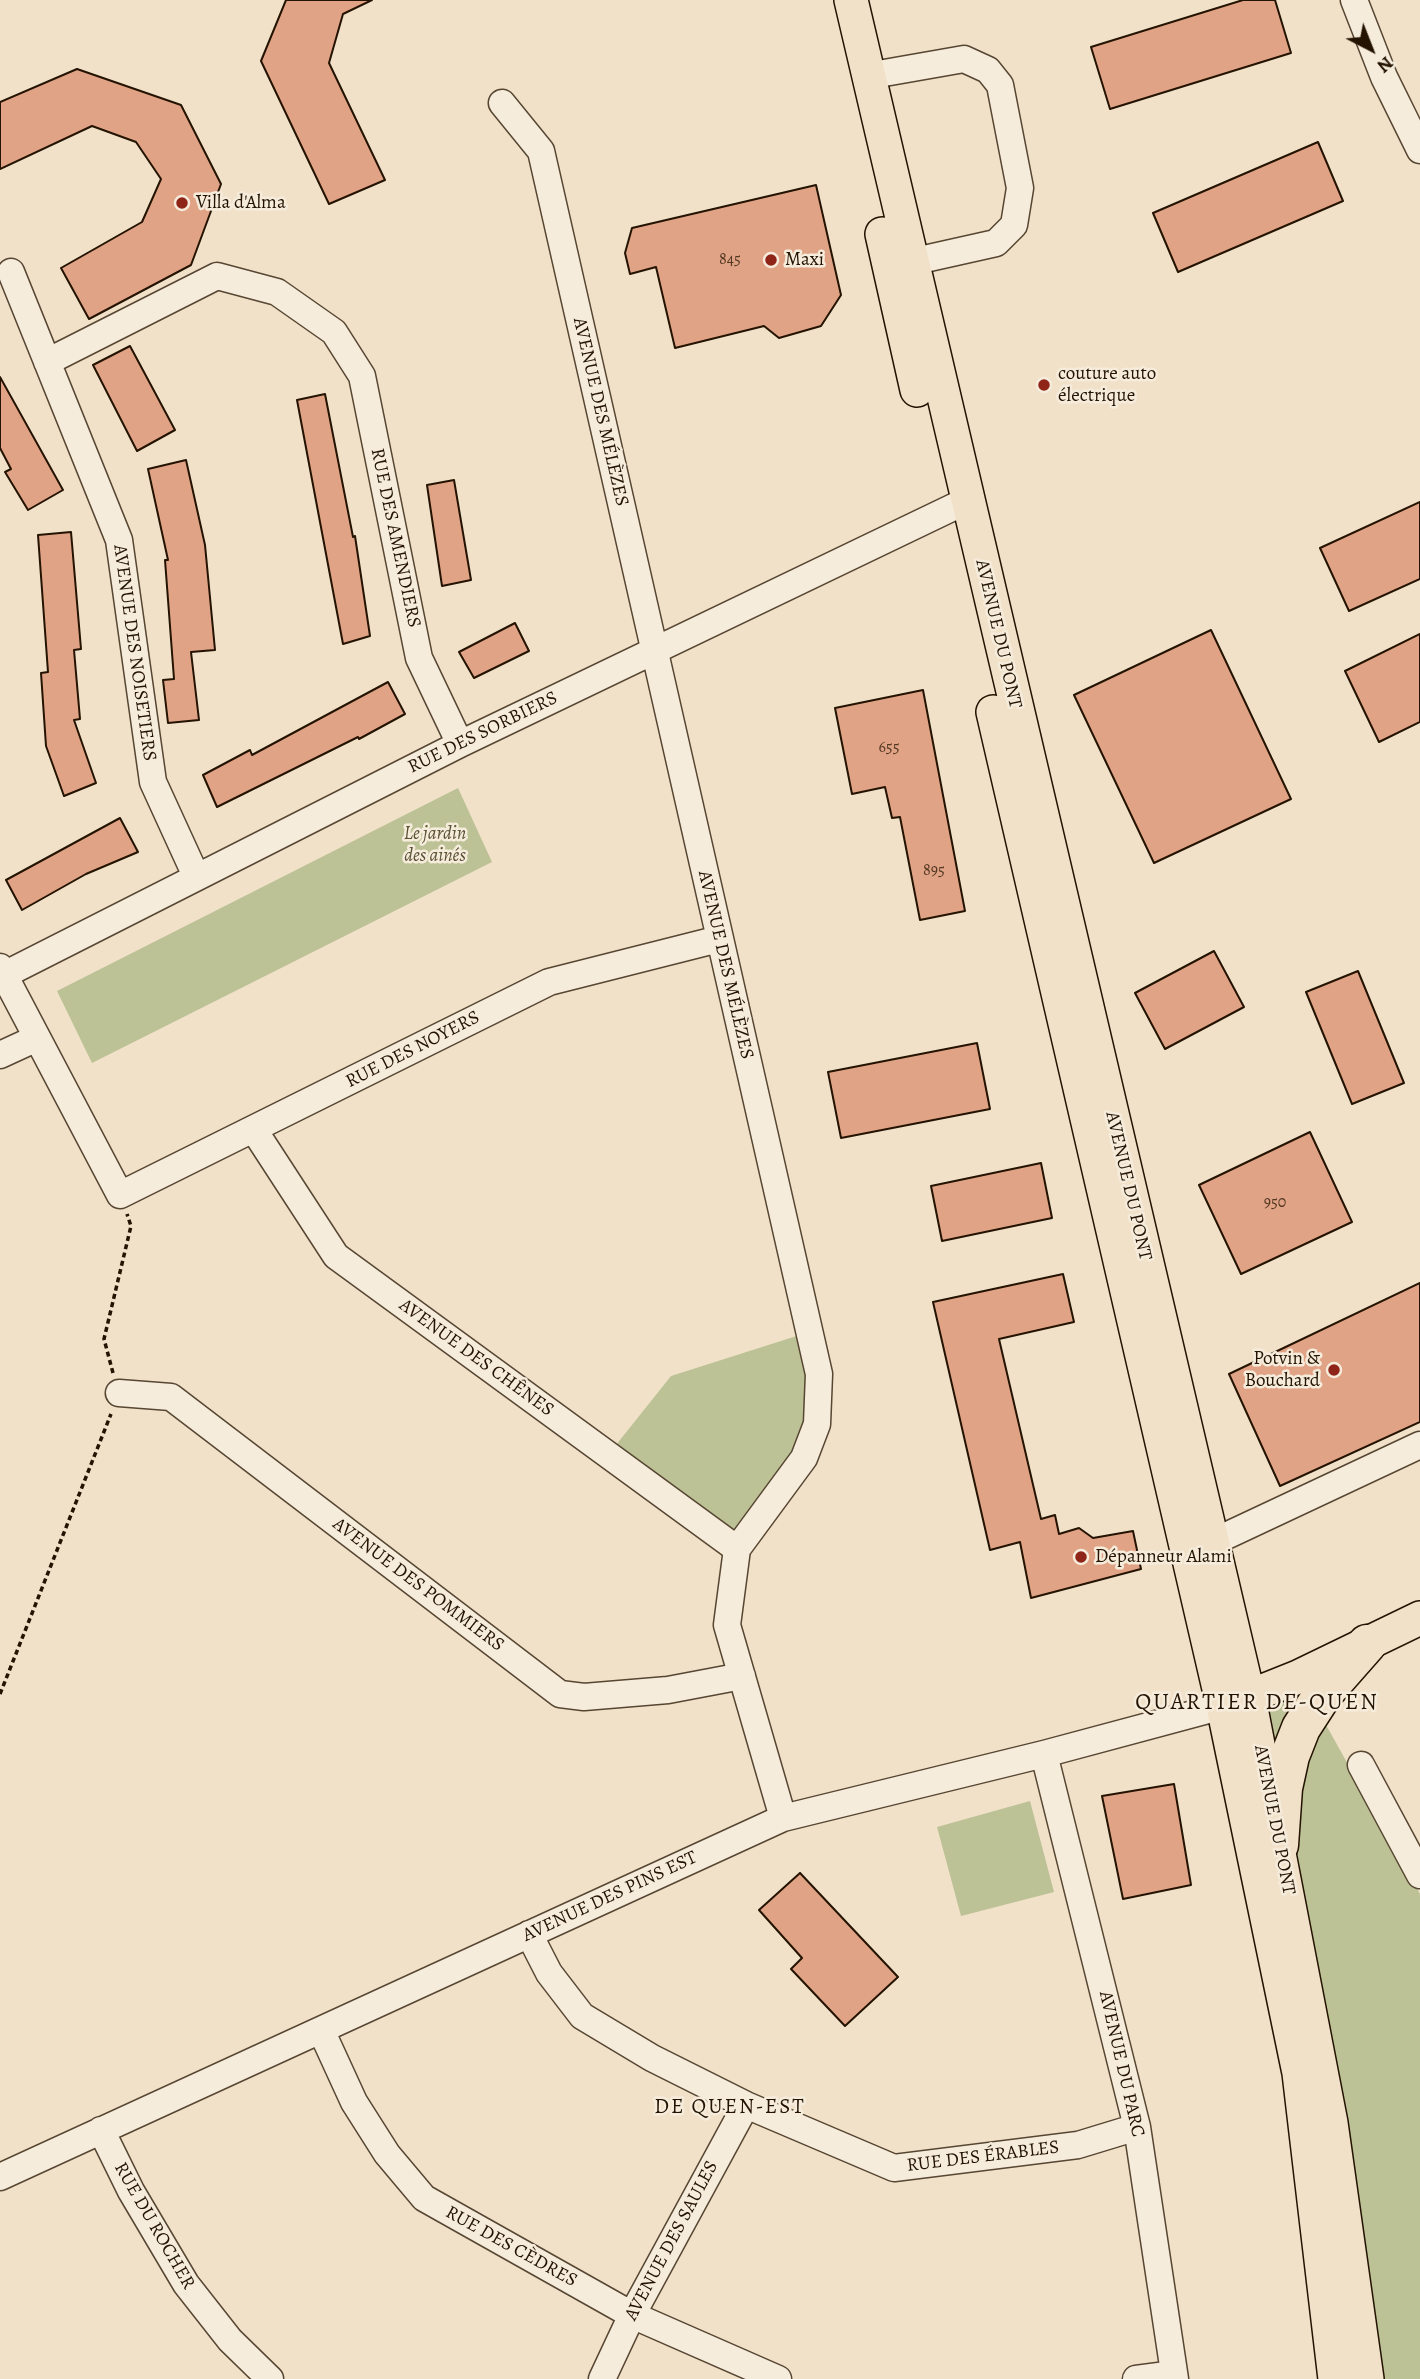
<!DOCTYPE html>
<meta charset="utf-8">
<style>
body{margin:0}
#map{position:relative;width:1420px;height:2379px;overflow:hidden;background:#f1e1c9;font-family:Alegreya,serif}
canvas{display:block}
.north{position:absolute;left:1336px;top:14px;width:70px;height:70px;-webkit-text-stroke:5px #f6ecdc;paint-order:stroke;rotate:138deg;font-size:19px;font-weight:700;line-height:28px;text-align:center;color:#231300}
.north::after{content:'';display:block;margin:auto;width:24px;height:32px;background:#231300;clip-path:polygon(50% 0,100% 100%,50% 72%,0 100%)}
</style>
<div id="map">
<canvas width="1420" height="2379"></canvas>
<div class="north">N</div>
</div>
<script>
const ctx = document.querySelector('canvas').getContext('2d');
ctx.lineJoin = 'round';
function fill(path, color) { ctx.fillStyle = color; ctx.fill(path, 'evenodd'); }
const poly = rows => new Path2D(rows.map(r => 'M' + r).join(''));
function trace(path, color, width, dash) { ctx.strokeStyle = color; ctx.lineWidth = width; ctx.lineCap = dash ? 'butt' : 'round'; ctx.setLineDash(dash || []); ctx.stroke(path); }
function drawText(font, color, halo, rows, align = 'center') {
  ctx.font = font + ' Alegreya,serif'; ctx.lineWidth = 5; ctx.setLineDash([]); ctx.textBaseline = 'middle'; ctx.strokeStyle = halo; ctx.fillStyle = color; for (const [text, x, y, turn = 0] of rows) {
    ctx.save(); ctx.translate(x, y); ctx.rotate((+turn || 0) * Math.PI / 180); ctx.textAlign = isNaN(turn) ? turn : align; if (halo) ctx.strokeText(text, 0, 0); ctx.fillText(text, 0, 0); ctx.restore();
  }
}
fill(poly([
 [458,788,492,862,92,1063,57,991],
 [806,1333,817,1424,737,1544,608,1455,671,1376],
 [1305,1687,1420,1894,1420,2379,1385,2379,1267,1704],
 [1030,1801,1054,1892,961,1916,937,1827]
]), '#bcc295');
const building = poly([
 [286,0,372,0,343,14,329,63,385,180,329,204,261,61,286,0],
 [1243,0,1275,0,1291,53,1110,109,1091,47,1243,0],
 [77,69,181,105,221,184,191,265,89,319,61,268,142,222,161,179,136,142,92,126,0,169,0,102,77,69],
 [1318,142,1343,201,1178,272,1153,213,1318,142],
 [816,185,841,295,821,326,779,338,764,326,675,348,656,267,630,274,625,253,632,228,816,185],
 [130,346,175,430,137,451,93,365,130,346],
 [0,377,63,490,28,510,5,472,11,469,0,448,0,377],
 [325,394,353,537,355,536,370,636,343,644,297,400,325,394],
 [186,460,205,545,215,650,191,652,199,720,168,723,163,680,174,679,165,560,168,560,148,469,186,460],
 [454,480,471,580,442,586,427,485,454,480],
 [1420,502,1420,579,1349,611,1320,548,1420,502],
 [71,532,81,649,74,650,80,719,74,720,96,783,64,796,46,746,41,673,48,672,38,535,71,532],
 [515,623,529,651,474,678,459,652,515,623],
 [1211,630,1291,799,1154,863,1074,695,1211,630],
 [1420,634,1420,722,1379,742,1345,671,1420,634],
 [388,682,405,714,359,739,358,737,217,807,203,775,250,750,252,755,388,682],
 [923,690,965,911,920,920,900,817,892,818,885,787,852,794,835,708,923,690],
 [120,818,138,852,86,874,22,910,6,880,120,818],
 [1214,951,1244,1007,1165,1049,1135,993,1214,951],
 [1358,971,1404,1083,1352,1104,1306,992,1358,971],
 [977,1043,990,1109,841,1138,828,1072,977,1043],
 [1310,1132,1352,1222,1241,1274,1199,1185,1310,1132],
 [1041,1163,1052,1218,942,1241,931,1186,1041,1163],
 [1063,1274,1074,1322,999,1339,1041,1519,1055,1515,1059,1534,1079,1528,1093,1538,1133,1531,1141,1569,1031,1598,1020,1542,990,1550,933,1302,1063,1274],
 [1420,1283,1420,1422,1280,1486,1229,1374,1420,1283],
 [1174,1784,1191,1885,1123,1899,1102,1796,1174,1784],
 [800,1873,898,1977,845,2026,791,1969,802,1958,759,1910,800,1873]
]);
fill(building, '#e1a386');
trace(building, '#231300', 2);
const minor = poly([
 [1354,0,1384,77,1420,150],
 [867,76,964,59,988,70,1000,85,1020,188,1014,225,996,243,911,262],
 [502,103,541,151,819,1374,817,1424,804,1458,737,1549,727,1625,783,1818],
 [11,272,119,540,153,782,196,876],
 [47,362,217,276,277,292,334,332,362,376,419,658,460,744],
 [0,967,120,1195,549,982,719,939],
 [4,975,460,744,966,501],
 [0,1055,37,1038],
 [254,1130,336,1256,737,1549],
 [119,1393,171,1397,560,1694,584,1697,668,1690,742,1676],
 [1211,1543,1420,1445],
 [1044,1754,1137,2127,1175,2379],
 [1361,1765,1420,1875],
 [529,1934,549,1973,582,2016,652,2058,746,2105,894,2168,1078,2145,1137,2127],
 [321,2030,354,2102,387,2154,424,2198,632,2315,778,2379],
 [101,2130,131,2191,186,2284,230,2340,270,2379],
 [0,2177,783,1818,1044,1754,1223,1706],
 [602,2379,632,2315,746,2105],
 [1136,2379,1174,2374]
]);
const major = poly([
 [851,0,1249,1698,1331,2123,1367,2379],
 [882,234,917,390],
 [993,712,1223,1706,1299,2073,1335,2379],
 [1228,1705,1298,1677,1420,1618]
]);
const highway = poly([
 [1279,1845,1283,1788,1290,1756,1301,1728,1323,1694,1367,1644]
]);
trace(minor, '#564632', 29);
trace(major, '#231300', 36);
trace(highway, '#231300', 41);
trace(poly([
 [113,1373,104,1339,131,1226,127,1214],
 [0,1694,111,1414]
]), '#231300', 3.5, [5, 3.5]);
trace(minor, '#f6ecdc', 26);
trace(major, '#f1e1c9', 33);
trace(highway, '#f1e1c9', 38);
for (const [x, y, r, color] of [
 [182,203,7,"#8f2418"],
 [771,260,7,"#8f2418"],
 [1044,385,7,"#8f2418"],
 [1334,1370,7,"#8f2418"],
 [1081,1557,7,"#8f2418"]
]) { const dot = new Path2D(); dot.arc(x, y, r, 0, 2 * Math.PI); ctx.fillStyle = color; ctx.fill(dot); trace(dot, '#f6ecdc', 2.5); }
drawText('16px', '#523722', null, [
 ["845",730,260],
 ["655",889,748],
 ["895",934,871],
 ["950",1275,1203]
]);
drawText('19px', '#231300', '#f6ecdc', [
 ["Villa d'Alma",196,203],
 ["Maxi",785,260],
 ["couture auto",1058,374],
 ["électrique",1058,396],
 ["Potvin &",1320,1359,"right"],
 ["Bouchard",1320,1381,"right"],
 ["Dépanneur Alami",1095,1557]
], 'left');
drawText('19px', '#231300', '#f6ecdc', [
 ["AVENUE DES MÉLÈZES",600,412,77],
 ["RUE DES AMENDIERS",395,538,78],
 ["AVENUE DU PONT",998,634,77],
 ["AVENUE DES NOISETIERS",134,653,82],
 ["RUE DES SORBIERS",483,733,-26],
 ["AVENUE DES MÉLÈZES",725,965,77],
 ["RUE DES NOYERS",413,1050,-27],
 ["AVENUE DU PONT",1128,1186,77],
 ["AVENUE DES CHÊNES",476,1358,36],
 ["AVENUE DES POMMIERS",418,1585,37],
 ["AVENUE DU PONT",1274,1820,79],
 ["AVENUE DES PINS EST",610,1897,-25],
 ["AVENUE DU PARC",1121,2064,77],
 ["RUE DES ÉRABLES",983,2157,-7],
 ["RUE DU ROCHER",154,2226,60],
 ["AVENUE DES SAULES",672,2241,-62],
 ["RUE DES CÈDRES",511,2247,29]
]);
drawText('italic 19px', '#595034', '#f6ecdc', [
 ["Le jardin",435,834],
 ["des ainés",435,856]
]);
ctx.letterSpacing = '2px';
drawText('21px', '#231300', '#f6ecdc', [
 ["DE QUEN-EST",730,2108]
]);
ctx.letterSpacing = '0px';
ctx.letterSpacing = '2px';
drawText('23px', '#231300', '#f6ecdc', [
 ["QUARTIER DE-QUEN",1257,1703]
]);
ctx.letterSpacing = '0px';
</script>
